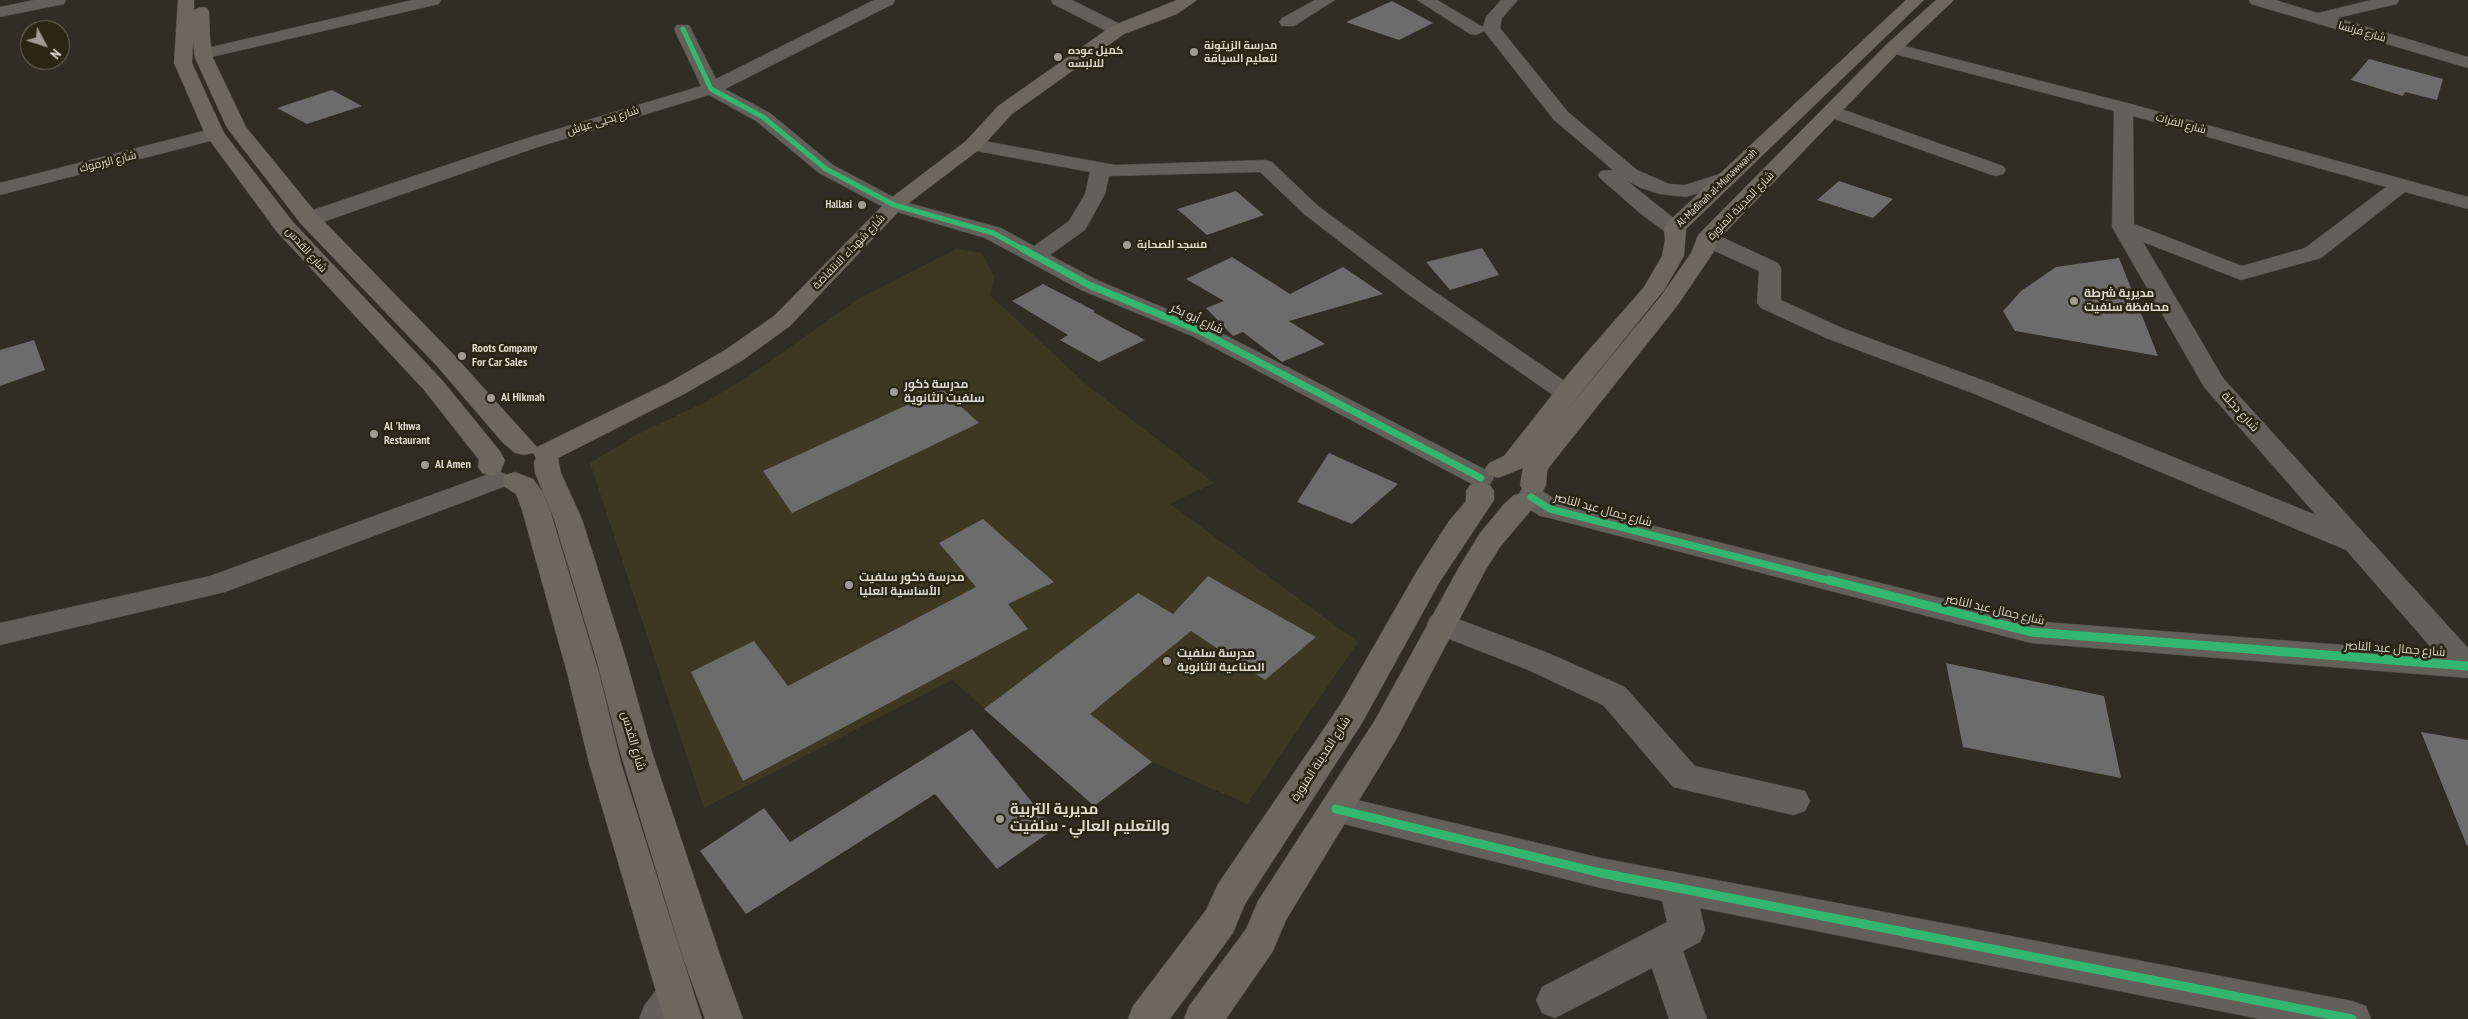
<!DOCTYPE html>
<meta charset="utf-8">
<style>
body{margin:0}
#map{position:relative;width:2468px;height:1019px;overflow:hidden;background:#2f2d24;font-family:"PT Sans Narrow",sans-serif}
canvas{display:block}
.north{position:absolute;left:20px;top:20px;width:50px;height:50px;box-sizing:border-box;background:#2a2616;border:1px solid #716e60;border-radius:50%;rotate:130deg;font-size:14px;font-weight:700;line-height:20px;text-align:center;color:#dcd9cf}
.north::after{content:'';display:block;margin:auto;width:18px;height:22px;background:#9f9d93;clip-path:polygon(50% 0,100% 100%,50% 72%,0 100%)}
</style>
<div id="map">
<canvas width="2468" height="1019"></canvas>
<div class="north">N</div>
</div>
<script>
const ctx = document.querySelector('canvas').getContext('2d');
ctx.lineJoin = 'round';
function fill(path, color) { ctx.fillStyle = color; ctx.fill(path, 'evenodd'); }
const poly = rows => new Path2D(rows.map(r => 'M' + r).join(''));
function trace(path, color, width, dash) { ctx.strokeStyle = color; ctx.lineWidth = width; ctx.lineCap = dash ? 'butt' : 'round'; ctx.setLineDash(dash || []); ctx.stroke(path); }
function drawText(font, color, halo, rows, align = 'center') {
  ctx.font = font + ' "PT Sans Narrow",Cairo,sans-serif'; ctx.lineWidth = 5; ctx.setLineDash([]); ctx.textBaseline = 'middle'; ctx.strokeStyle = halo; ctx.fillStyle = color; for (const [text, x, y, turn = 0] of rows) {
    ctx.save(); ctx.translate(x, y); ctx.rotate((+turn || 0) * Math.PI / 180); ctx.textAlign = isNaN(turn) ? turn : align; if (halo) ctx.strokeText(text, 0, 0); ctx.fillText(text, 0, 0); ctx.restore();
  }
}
fill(poly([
 [956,249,982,253,994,276,990,295,1086,384,1214,483,1170,504,1358,642,1247,804,1152,762,1094,806,952,680,704,808,590,463,638,434,707,401,749,376,858,299]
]), '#3e3822');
fill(poly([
 [1392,1,1433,23,1399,40,1346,22],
 [2369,59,2443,79,2437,100,2405,92,2403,96,2351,80],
 [332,90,362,106,307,124,277,108],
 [1839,181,1893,199,1873,218,1817,200],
 [1236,191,1264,215,1207,235,1177,209],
 [1482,248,1499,275,1450,290,1426,262],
 [1232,257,1290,294,1343,267,1383,294,1289,321,1325,344,1282,362,1243,332,1233,336,1206,308,1224,301,1186,279],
 [2119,258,2158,356,2015,331,2003,311,2021,291,2056,267],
 [1043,284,1095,311,1093,312,1145,340,1099,362,1060,340,1068,335,1012,301],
 [34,340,45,370,0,386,0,350],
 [942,389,979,423,792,513,763,471],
 [1329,453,1398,484,1352,524,1297,502],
 [983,519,1054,582,1008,604,1028,629,743,781,691,672,754,641,788,686,976,587,939,543],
 [1208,576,1316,637,1265,680,1191,631,1090,714,1152,762,1094,806,984,709,1138,593,1173,614],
 [1946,663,2104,696,2121,778,1963,747],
 [972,729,1054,829,997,869,935,794,746,914,700,851,764,808,790,842],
 [2421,732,2468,740,2468,845,2467,846]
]), '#6d6c6c');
const minor = poly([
 [34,0,66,0,64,4,0,17,0,7,34,0],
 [412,0,441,0,439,4,203,59,197,58,194,54,197,50,203,49,412,0],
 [874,0,895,0,893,4,725,89,770,113,833,165,901,201,1001,228,1034,246,1069,221,1085,194,1090,172,966,149,963,145,966,141,973,139,1115,165,1265,160,1272,162,1318,206,1425,285,1575,388,1579,393,1575,398,1566,401,1557,398,1409,295,1304,214,1260,172,1109,176,1105,194,1085,230,1050,255,1097,280,1208,326,1490,472,1494,478,1490,484,1481,487,1472,484,1192,336,1081,290,985,238,887,209,819,173,756,121,709,95,535,148,317,224,309,225,301,224,298,219,301,214,521,140,701,86,674,29,677,25,689,25,716,79,874,0],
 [1051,0,1072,0,1124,26,1127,30,1124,34,1112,34,1053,4,1051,0],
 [1315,0,1335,0,1294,26,1282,26,1279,22,1282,18,1315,0],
 [1417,0,1437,0,1483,27,1486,17,1501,0,1518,0,1502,18,1500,28,1568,112,1637,170,1669,184,1685,185,1729,171,1736,173,1739,177,1736,181,1686,197,1660,194,1641,188,1626,180,1686,228,1683,233,1675,234,1667,233,1641,214,1601,179,1598,175,1601,171,1613,170,1554,120,1484,31,1476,35,1470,34,1417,0],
 [2249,0,2275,0,2318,13,2371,0,2399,0,2397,4,2337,18,2468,57,2468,68,2251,4,2249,0],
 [1893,43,2131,104,2468,197,2468,209,2405,192,2321,258,2241,280,2143,242,2223,378,2468,648,2468,678,2031,643,1550,518,1540,516,1521,504,1517,497,1521,490,1531,488,1541,490,1559,502,2031,621,2435,652,2346,550,1975,394,1826,338,1761,308,1757,303,1759,271,1699,244,1696,239,1699,234,1707,232,1715,234,1778,263,1781,268,1781,300,1842,328,1993,384,2316,515,2204,387,2112,227,2114,111,1887,52,1884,48,1887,44,1893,43],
 [2133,116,2386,187,2305,248,2242,266,2134,224,2133,116],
 [1833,106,2003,166,2006,170,2003,174,1996,176,1989,174,1826,116,1824,112,1826,108,1833,106],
 [215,128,222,130,225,134,222,138,0,195,0,183,215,128],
 [497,471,506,474,510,480,506,486,225,592,0,645,0,623,210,576,497,471],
 [1442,613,1548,653,1625,687,1695,766,1805,791,1810,801,1805,811,1793,815,1673,787,1603,705,1526,669,1431,632,1427,624,1431,616,1442,613],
 [1336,795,1601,858,2352,1001,2366,1006,2371,1019,2260,1019,1700,908,1705,930,1700,942,1683,951,1707,1019,1669,1019,1652,968,1555,1018,1542,1013,1536,1000,1542,987,1667,922,1662,901,1601,888,1324,819,1319,809,1324,799,1336,795],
 [675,977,688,982,694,995,681,1019,639,1019,644,1006,662,982,675,977]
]);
const major = poly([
 [178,0,194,0,194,10,201,7,207,8,209,12,210,39,213,58,246,127,317,214,454,355,537,447,668,383,725,350,774,316,887,201,966,141,998,106,1112,26,1177,0,1197,0,1177,14,1124,34,1012,114,980,149,901,209,790,326,743,360,686,393,558,458,561,473,582,519,627,662,652,752,721,958,743,1019,705,1019,683,958,620,752,597,662,554,519,535,473,534,462,536,458,533,453,524,455,515,453,503,443,436,365,301,224,227,128,195,58,193,42,192,63,224,133,293,222,442,380,499,450,505,460,500,473,491,476,482,473,478,467,479,460,424,390,277,232,205,134,174,63,178,0],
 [1906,0,1924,0,1686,229,1684,256,1664,290,1563,415,1661,296,1691,253,1699,234,1887,44,1936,0,1954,0,1899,52,1717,241,1713,253,1677,306,1550,466,1547,471,1546,485,1543,491,1533,494,1523,491,1520,485,1523,468,1498,478,1489,475,1485,469,1489,463,1504,456,1574,367,1644,287,1662,256,1665,240,1664,228,1667,223,1906,0],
 [515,472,533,479,542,491,550,510,599,673,621,763,702,1019,664,1019,589,763,567,673,522,510,516,494,505,487,502,481,505,475,515,472],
 [1480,482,1490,485,1494,491,1494,500,1439,583,1362,723,1245,904,1233,933,1170,1019,1128,1019,1133,1006,1206,910,1218,884,1340,705,1417,571,1449,521,1466,501,1466,491,1470,485,1480,482],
 [1524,493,1534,495,1538,502,1500,547,1485,571,1397,738,1286,920,1273,951,1226,1019,1184,1019,1189,1006,1246,929,1258,901,1375,720,1458,569,1480,533,1504,504,1514,495,1524,493]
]);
trace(minor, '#4a4840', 1);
trace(major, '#4a4840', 1);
fill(minor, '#626059');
fill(major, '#6c685e');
trace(poly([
 [683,29,711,89,763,117,826,169,894,205,993,233,1026,251]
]), '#33b770', 5);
trace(poly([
 [1023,249,1089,285,1200,331,1481,478],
 [1531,497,1550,509,1834,582]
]), '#33b770', 7);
trace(poly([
 [1829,580,2031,632,2468,666],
 [1336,809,1601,873,2352,1019]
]), '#33b770', 9);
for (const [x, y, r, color] of [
 [1194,52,5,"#9f9d93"],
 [1058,57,5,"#9f9d93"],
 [862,205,5,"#9f9d93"],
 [1127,245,5,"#9f9d93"],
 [2074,301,5,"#9f9d93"],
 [462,356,5,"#9f9d93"],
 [894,392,5,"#9f9d93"],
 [491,398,5,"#9f9d93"],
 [374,434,5,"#9f9d93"],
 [425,465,5,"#9f9d93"],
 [849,585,5,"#9f9d93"],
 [1167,661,5,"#9f9d93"],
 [1000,819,5,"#9f9d93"]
]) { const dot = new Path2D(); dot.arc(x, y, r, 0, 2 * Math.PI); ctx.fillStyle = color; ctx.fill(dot); trace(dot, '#2a2616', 2); }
drawText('11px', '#dcd9cf', '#2a2616', [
 ["شارع فرنسا",2362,32,16],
 ["شارع يحيى عياش",603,121,-17],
 ["شارع الفرات",2181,124,15],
 ["ِشارع اليرموك",108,162,-14],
 ["Al-Madīnah al-Munawwarah",1717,188,-44],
 ["شارع المدينة المنورة",1741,206,-46],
 ["شارع القدس",306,250,48],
 ["شارع شهداء الانتفاضة",849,252,-46]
]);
drawText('bold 11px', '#dcd9cf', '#2a2616', [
 ["مدرسة الزيتونة",1204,46],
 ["لتعليم السياقة",1204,59],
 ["كميل عوده",1068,51],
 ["للالبسه",1068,64],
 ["Hallasi",852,205,"right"],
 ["مسجد الصحابة",1137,245]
], 'left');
drawText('bold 12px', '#dcd9cf', '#2a2616', [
 ["مديرية شرطة",2084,294],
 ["محافظة سلفيت",2084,308],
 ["Roots Company",472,349],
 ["For Car Sales",472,363],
 ["مدرسة ذكور",904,385],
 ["سلفيت الثانوية",904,399],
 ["Al Hikmah",501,398],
 ["Al 'khwa",384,427],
 ["Restaurant",384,441],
 ["Al Amen",435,465],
 ["مدرسة ذكور سلفيت",859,578],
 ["الأساسية العليا",859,592],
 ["مدرسة سلفيت",1177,654],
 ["الصناعية الثانوية",1177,668]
], 'left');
drawText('12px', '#dcd9cf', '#2a2616', [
 ["شارع أبو بكر",1197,319,25],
 ["شارع دجلة",2240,412,48],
 ["شارع جمال عبد الناصر",1603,510,15],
 ["شارع جمال عبد الناصر",1995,610,13],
 ["شارع جمال عبد الناصر",2395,649,4],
 ["شارع القدس",633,741,74],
 ["شارع المدينة المنورة",1321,759,-57]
]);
drawText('bold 15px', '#dcd9cf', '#2a2616', [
 ["مديرية التربية",1010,810],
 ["والتعليم العالي - سلفيت",1010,827]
], 'left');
</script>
